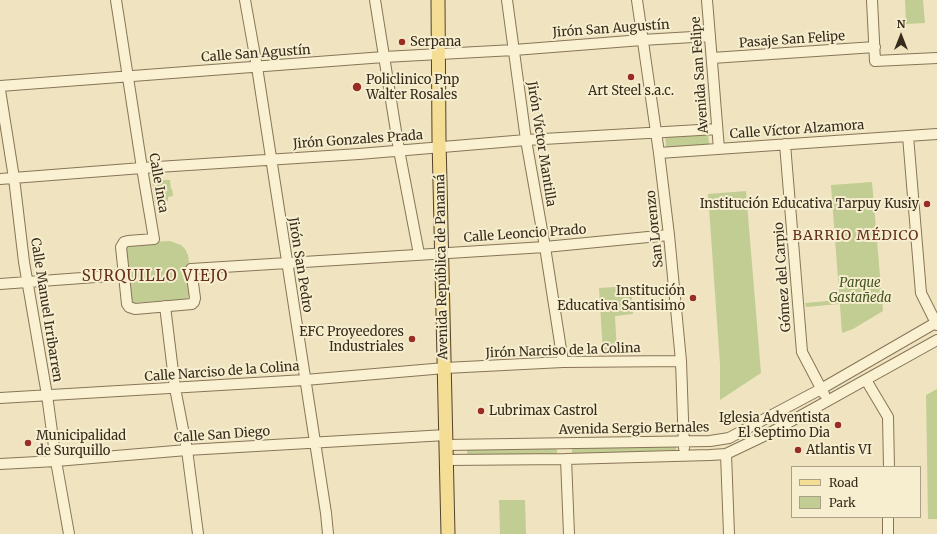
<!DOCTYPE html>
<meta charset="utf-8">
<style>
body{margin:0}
#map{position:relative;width:937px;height:534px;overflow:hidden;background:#efe4bf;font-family:Merriweather,serif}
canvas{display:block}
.legend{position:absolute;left:791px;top:466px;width:130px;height:52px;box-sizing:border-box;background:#f6eecf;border:1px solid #aaa087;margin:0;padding:5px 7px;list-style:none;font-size:12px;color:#372b1c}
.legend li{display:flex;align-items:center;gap:8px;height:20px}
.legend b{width:20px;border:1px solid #aaa087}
.north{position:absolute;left:881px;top:16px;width:40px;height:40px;-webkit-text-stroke:3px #f6eecf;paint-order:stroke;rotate:0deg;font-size:11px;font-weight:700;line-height:16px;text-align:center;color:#372b1c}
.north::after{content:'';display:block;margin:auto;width:14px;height:18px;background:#372b1c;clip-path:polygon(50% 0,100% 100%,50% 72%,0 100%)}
</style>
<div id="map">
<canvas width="937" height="534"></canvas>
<ul class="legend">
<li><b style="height:5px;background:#f4dd95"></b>Road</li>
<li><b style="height:11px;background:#c2cd93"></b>Park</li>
</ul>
<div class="north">N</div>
</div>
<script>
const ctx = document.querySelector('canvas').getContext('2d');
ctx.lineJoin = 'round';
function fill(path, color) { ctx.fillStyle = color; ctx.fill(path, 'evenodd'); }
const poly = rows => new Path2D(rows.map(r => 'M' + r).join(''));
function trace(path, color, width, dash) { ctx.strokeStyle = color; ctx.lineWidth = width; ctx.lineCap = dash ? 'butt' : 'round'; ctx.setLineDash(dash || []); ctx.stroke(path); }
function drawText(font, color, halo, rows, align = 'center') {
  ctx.font = font + ' Merriweather,serif'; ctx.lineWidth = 4; ctx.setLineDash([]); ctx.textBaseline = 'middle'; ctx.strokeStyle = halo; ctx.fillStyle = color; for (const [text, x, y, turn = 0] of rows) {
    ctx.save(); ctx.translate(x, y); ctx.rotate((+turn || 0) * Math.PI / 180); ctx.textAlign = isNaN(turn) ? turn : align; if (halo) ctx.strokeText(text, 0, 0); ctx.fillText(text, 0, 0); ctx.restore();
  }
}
fill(poly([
 [905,0,923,0,925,23,906,24],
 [708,130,709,145,666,148,665,133],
 [155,176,159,176,160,179,162,179,162,180,170,180,171,189,172,189,173,196,168,197,168,201,155,202,152,179],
 [872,182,883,311,853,329,842,333,831,185],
 [746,191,761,373,720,400,720,364,708,194],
 [170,241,181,245,185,249,188,255,193,289,190,296,186,299,133,303,131,302,126,249,129,245,134,243],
 [631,286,633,314,615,316,617,353,603,354,599,288],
 [838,300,839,304,806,307,805,303],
 [937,389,937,519,928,519,926,395],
 [676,444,676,450,572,454,572,446],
 [557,447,557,454,467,456,467,449],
 [499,500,525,500,526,534,500,534]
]), '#c2cd93');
const minor = poly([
 [116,0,142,168,154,239,128,241,124,242,121,247,127,304,129,307,135,309,192,304,194,302,195,298,191,269,545,247,669,235],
 [245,0,257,67,326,513,328,534],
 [375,0,399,150,419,254],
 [507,0,526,140,545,247,563,362],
 [637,0,659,153,669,235,681,361,684,448],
 [707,0,719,149],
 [872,0,875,61,937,58],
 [712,58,875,47],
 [0,86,384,57,514,50,642,40,710,36],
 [0,90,14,178,24,262,47,395,56,461,69,534],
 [908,136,921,293,937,325],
 [785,144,802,352,824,394],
 [659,153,937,134],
 [0,179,142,168,359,154,526,140,717,129],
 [0,284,123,275],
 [165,306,175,388,187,450,198,534],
 [866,380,888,417,889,467],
 [0,398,305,380,445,368,563,362,681,361],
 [446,445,710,441,729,438,821,389,937,322],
 [726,454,729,534],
 [566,459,569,534],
 [446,460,566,459,710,455,726,454,768,434,937,340],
 [0,464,56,461,187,450,446,435],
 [888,534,888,517]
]);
const major = poly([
 [438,0,439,139,448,534]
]);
trace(minor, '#887557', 12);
trace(major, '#55422c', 15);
trace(minor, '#faf1d3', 10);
trace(major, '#f4dd95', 13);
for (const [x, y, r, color] of [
 [402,42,4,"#992d26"],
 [631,77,4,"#992d26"],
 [357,87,5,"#992d26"],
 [927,204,4,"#992d26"],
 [693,298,4,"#992d26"],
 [412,339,4,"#992d26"],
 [481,411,4,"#992d26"],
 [838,425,4,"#992d26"],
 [28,443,4,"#992d26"],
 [798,450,4,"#992d26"]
]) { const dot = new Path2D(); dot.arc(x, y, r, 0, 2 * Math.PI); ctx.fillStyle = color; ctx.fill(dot); trace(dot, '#f6eecf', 1.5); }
drawText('13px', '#372b1c', '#f6eecf', [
 ["Jirón San Augustín",611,29,-4],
 ["Pasaje San Felipe",792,40,-4],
 ["Calle San Agustín",256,54,-4],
 ["Avenida San Felipe",700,75,-94],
 ["Calle Víctor Alzamora",797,130,-4],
 ["Jirón Gonzales Prada",358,140,-4],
 ["Jirón Víctor Mantilla",541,144,81],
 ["Calle Inca",158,183,80],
 ["San Lorenzo",655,229,-96],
 ["Calle Leoncio Prado",525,234,-4],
 ["Jirón San Pedro",300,265,81],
 ["Avenida República de Panamá",442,267,-91],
 ["Gómez del Carpio",783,277,-94],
 ["Calle Manuel Irribarren",46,310,81],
 ["Jirón Narciso de la Colina",563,351,-2],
 ["Calle Narciso de la Colina",222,372,-4],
 ["Avenida Sergio Bernales",634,429,-1],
 ["Calle San Diego",222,435,-4]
]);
drawText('13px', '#372b1c', '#f6eecf', [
 ["Serpana",410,42],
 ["Policlinico Pnp",366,80],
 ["Walter Rosales",366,95],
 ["Art Steel s.a.c.",631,91,"center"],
 ["Institución Educativa Tarpuy Kusiy",919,204,"right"],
 ["Institución",685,291,"right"],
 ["Educativa Santisimo",685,306,"right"],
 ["EFC Proyeedores",404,332,"right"],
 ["Industriales",404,347,"right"],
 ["Lubrimax Castrol",489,411],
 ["Iglesia Adventista",830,418,"right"],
 ["El Septimo Dia",830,433,"right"],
 ["Municipalidad",36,436],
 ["de Surquillo",36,451],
 ["Atlantis VI",806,450]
], 'left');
drawText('italic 13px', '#445422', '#f6eecf', [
 ["Parque",860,283],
 ["Gastañeda",860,298]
]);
ctx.letterSpacing = '1px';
drawText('14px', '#652f1a', '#f6eecf', [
 ["BARRIO MÉDICO",856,236]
]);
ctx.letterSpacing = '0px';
ctx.letterSpacing = '1px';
drawText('15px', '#652f1a', '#f6eecf', [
 ["SURQUILLO VIEJO",155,277]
]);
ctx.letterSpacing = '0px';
</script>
